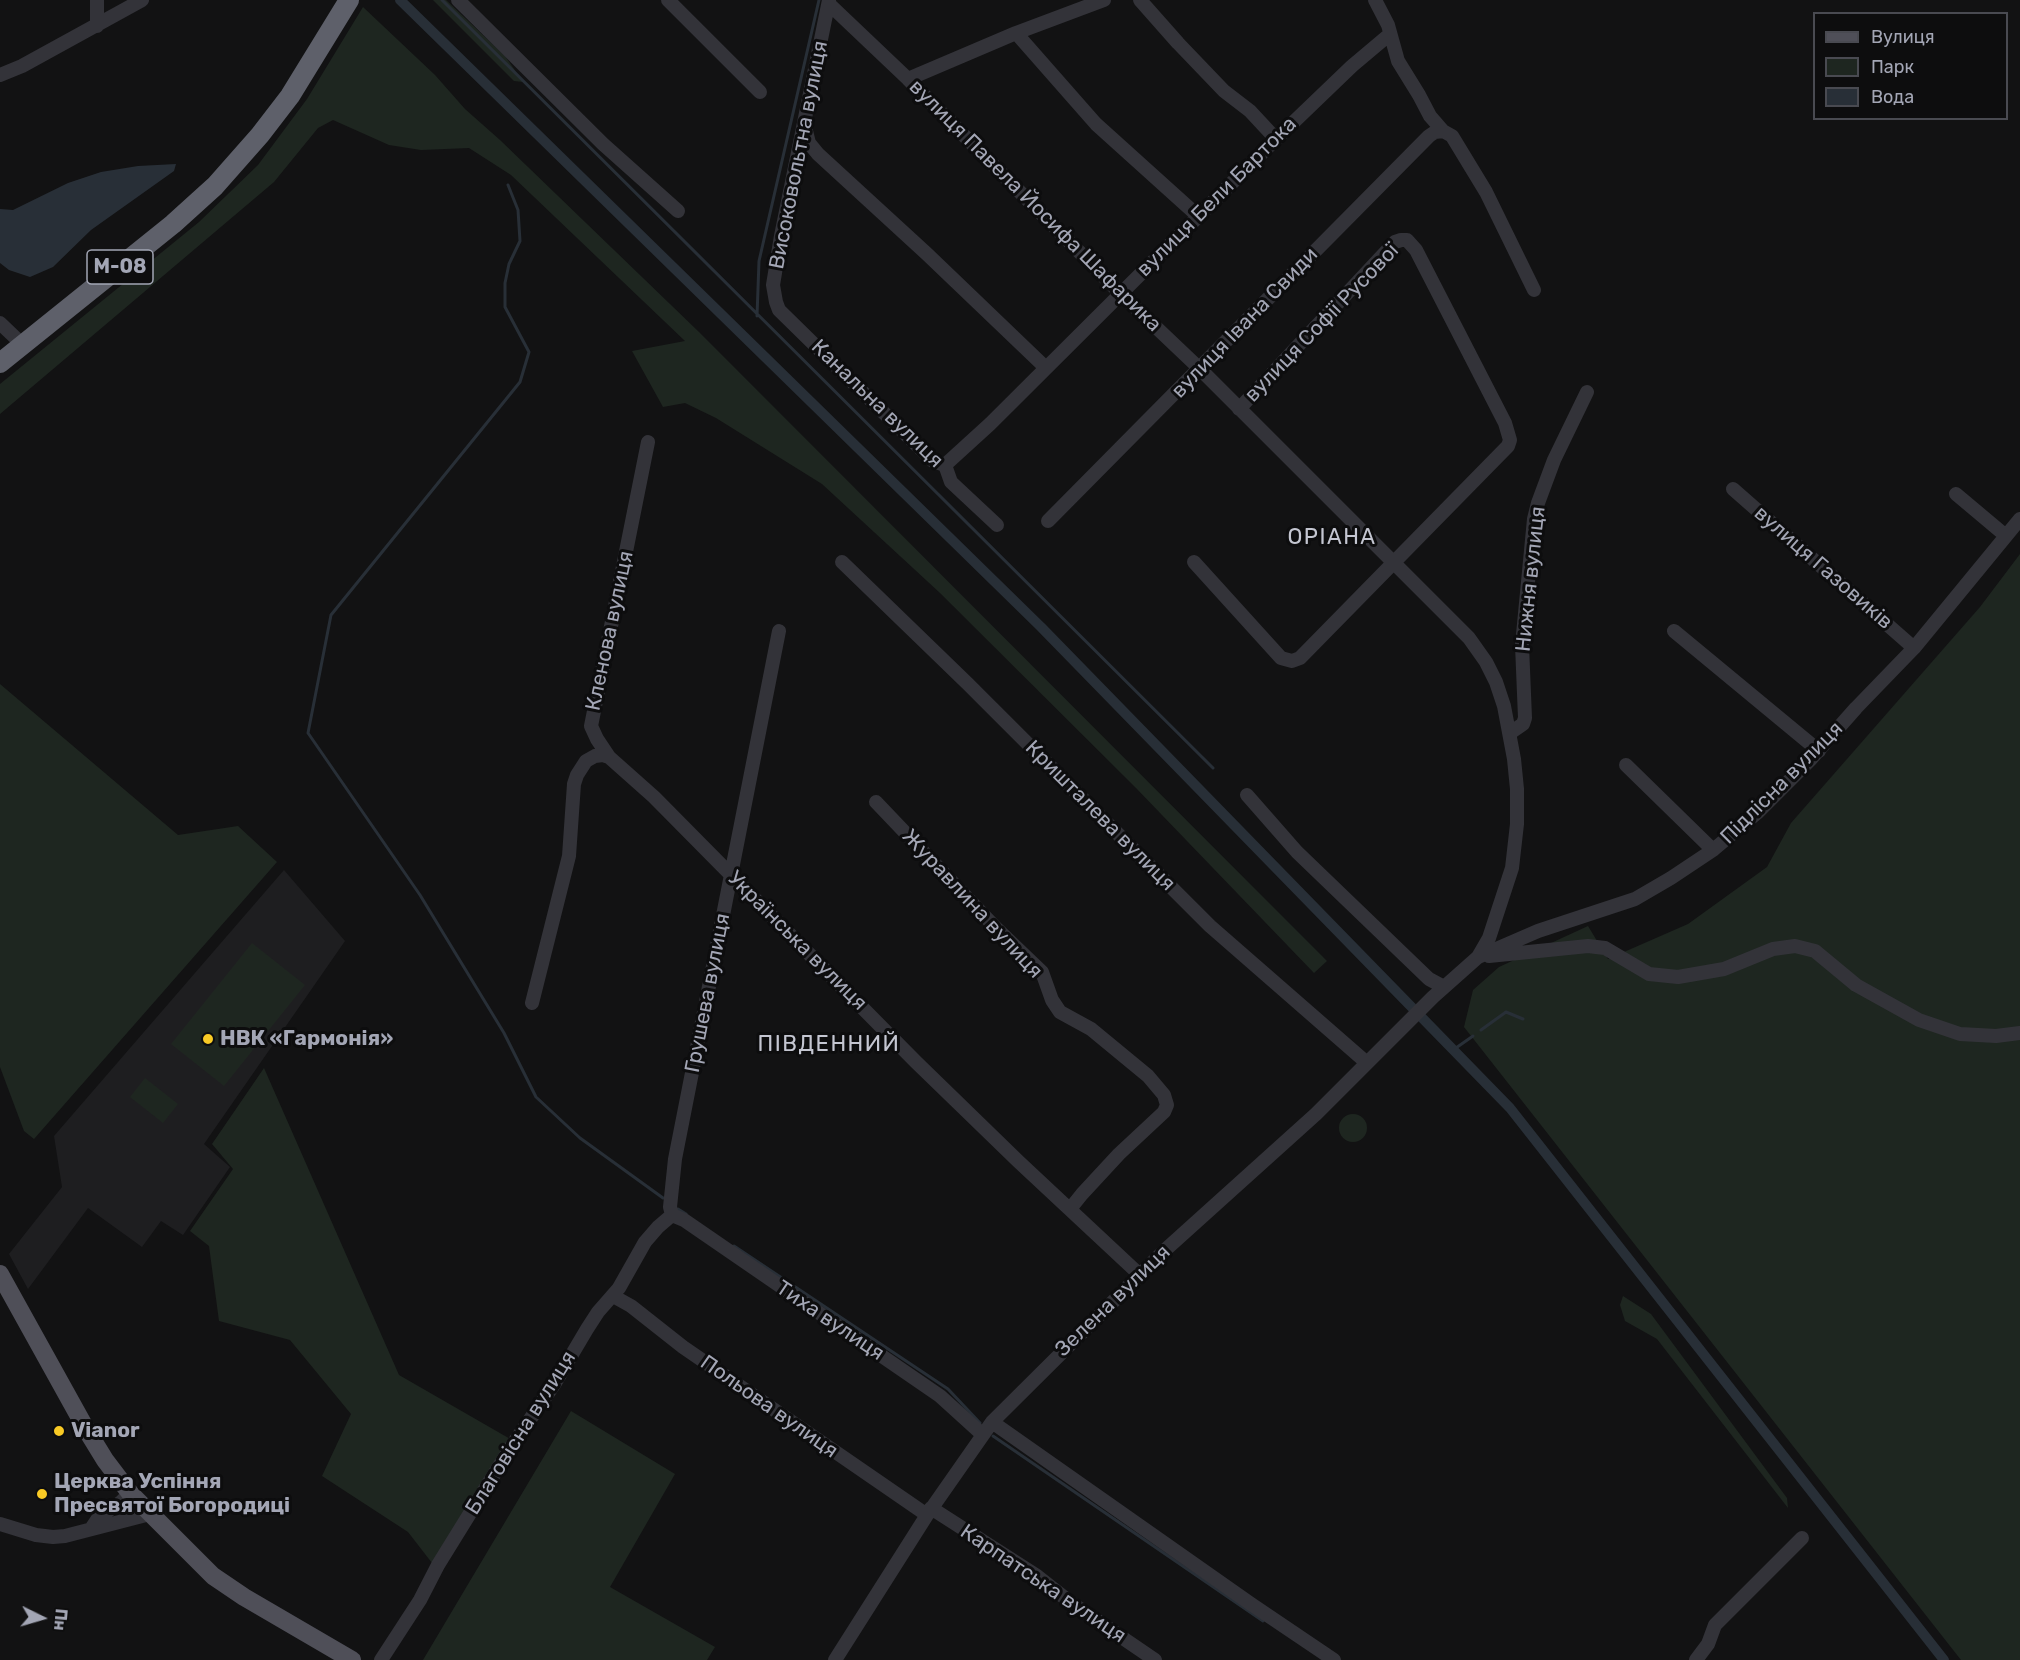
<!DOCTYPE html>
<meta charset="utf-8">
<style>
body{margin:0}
#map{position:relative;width:2020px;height:1660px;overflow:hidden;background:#121213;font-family:Rubik,sans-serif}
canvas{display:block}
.legend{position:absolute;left:1813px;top:12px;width:195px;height:108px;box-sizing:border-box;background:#0d0d0e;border:2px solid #494a51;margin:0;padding:8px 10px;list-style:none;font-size:18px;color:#a3a6b5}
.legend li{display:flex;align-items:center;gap:12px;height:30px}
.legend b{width:30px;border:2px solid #494a51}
.north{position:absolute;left:12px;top:1588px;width:60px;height:60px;-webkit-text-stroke:4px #0d0d0e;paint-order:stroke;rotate:95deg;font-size:16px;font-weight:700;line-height:24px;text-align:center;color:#a3a6b5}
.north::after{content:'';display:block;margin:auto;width:21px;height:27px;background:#a3a6b5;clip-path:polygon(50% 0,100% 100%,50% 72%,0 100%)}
</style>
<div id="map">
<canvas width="2020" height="1660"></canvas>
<ul class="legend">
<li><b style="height:8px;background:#4f4f58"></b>Вулиця</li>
<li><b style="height:16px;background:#1e2620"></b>Парк</li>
<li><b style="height:16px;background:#282f37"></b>Вода</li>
</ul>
<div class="north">Пн</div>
</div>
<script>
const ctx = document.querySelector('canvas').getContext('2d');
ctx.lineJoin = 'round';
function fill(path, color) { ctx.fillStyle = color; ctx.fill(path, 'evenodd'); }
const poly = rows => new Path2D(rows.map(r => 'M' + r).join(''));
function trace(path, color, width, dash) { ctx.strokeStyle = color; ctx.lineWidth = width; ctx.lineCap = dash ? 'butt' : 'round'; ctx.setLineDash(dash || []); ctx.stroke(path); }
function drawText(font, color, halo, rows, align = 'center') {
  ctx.font = font + ' Rubik,sans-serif'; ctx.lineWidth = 6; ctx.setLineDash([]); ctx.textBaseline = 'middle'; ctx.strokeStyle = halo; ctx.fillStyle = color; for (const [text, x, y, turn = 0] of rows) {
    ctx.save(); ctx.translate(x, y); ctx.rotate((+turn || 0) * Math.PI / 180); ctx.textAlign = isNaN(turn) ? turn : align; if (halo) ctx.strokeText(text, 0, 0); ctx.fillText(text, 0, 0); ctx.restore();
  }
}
fill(poly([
 [284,870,345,941,204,1144,230,1167,183,1235,161,1221,142,1247,88,1208,28,1289,9,1254,62,1187,54,1136]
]), '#1e1e20');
fill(poly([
 [433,0,446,0,505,56,523,82,514,81],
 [363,7,435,75,465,109,500,140,699,332,1327,961,1314,973,1136,788,940,593,822,484,716,418,685,403,663,407,632,351,685,341,511,175,469,148,421,150,389,145,333,120,318,128,274,182,0,414,0,384,199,222,258,165,307,99],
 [2020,554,2020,1660,1961,1660,1464,1027,1473,990,1499,967,1588,926,1608,959,1688,924,1767,867,1791,823,1980,607],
 [0,684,178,835,238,826,277,862,34,1139,24,1131,0,1067],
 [252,943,305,985,224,1086,171,1044],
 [264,1068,399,1375,512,1440,432,1563,408,1532,322,1476,351,1414,290,1340,219,1321,209,1246,190,1231,233,1169,212,1144],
 [145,1078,178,1104,163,1123,130,1097],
 '1339 1128a14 14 0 1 1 28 0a14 14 0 1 1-28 0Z',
 [1623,1296,1651,1314,1787,1498,1788,1508,1657,1339,1625,1321,1620,1305],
 [571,1411,675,1474,610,1587,715,1647,707,1660,423,1660]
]), '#1e2620');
fill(poly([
 [176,164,174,171,91,230,53,267,30,277,9,270,0,263,0,209,13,210,68,183,101,172,138,166]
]), '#282f37');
trace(poly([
 [442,0,1213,768],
 [508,185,518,210,520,241,509,264,505,283,505,307,529,352,520,382,331,615,308,733,420,895,504,1033,536,1097,580,1138,663,1198],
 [757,316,759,261,819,0],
 [1481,1030,1506,1012,1523,1019],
 [1453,1050,1473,1036],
 [678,1209,686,1214],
 [734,1246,948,1389,980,1423],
 [993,1436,1263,1621]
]), '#282f37', 3);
trace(poly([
 [400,0,1041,627,1510,1108,1944,1660]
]), '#282f37', 10);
trace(poly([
 [458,0,603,144,678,211],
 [668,0,760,92],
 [829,0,781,236,773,285,776,302,779,310,933,461,945,465,951,482,997,525],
 [1140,0,1178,43,1224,91,1250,111,1276,139],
 [1375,0,1388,25,1398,61,1419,95,1430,116,1443,131,1452,136,1486,192,1534,290],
 [829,4,908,79,1120,293,1200,369,1469,638,1486,662,1496,682,1504,706,1514,759,1517,789,1517,824,1512,868,1489,938,1478,957,1433,997,1316,1114,1164,1251,992,1422,927,1515,835,1660],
 [97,26,97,0],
 [1016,33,1096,124,1198,216],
 [0,75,22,66,142,0],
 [908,79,1016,33,1104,0],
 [805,127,809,143,818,154,927,254,1046,368],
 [0,323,23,345],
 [945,465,990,424,1276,139,1352,66,1390,34],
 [1733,489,1914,648],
 [1956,494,2006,536],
 [1048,521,1429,136,1435,132,1443,131],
 [842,562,968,684,1210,926,1367,1063],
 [1194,562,1281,658,1292,661,1300,658,1508,446,1510,440,1505,423,1416,250,1407,240,1401,240,1395,242,1239,409],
 [1674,631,1819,751],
 [1510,733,1523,724,1525,718,1522,645,1534,519,1538,503,1554,460,1587,392],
 [609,757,654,797,916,1062,1019,1162,1140,1275],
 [1626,765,1713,850],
 [1247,795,1297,852,1429,979,1444,987],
 [876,802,995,927,1042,972,1052,1000,1060,1012,1091,1029,1148,1076,1164,1095,1167,1105,1164,1112,1119,1154,1082,1194,1070,1209],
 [1489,956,1588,946,1605,948,1649,974,1678,977,1724,969,1773,949,1795,946,1815,951,1856,985,1919,1020,1960,1034,1996,1036,2020,1033],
 [1478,957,1538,931,1635,899,1671,878,1713,850,1757,813,1810,760,1856,708,1914,648,2020,519],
 [532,1003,569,856,574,784,577,775,586,761,595,756,603,755,609,757,597,739,591,726,648,442],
 [672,1215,670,1207,675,1159,779,631],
 [672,1215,684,1220,940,1396,983,1435],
 [613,1296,631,1306,683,1347,927,1515],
 [992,1422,1251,1604,1334,1660],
 [931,1508,1037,1576,1070,1602,1155,1660],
 [0,1524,36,1535,53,1537,65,1536,150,1514],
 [91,1529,99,1517,121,1502,130,1493],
 [381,1660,420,1600,438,1565,511,1447,555,1383,587,1329,598,1312,619,1288,645,1242,658,1227,672,1215],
 [1696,1660,1708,1644,1715,1625,1802,1538]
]), '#333339', 14);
trace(poly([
 [0,1274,86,1429,105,1460,130,1493,213,1576,244,1597,352,1660]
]), '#4f4f58', 18);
trace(poly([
 [0,363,173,224,215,186,260,135,290,96,349,0]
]), '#5e606a', 20);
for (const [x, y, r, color] of [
 [208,1039,6,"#f9ca25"],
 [59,1431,6,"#f9ca25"],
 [42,1494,6,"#f9ca25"]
]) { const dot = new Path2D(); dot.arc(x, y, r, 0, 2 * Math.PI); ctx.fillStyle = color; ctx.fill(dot); trace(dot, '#0d0d0e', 2); }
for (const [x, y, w] of [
 [120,267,66]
]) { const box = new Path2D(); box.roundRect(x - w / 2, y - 17, w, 34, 4.5); ctx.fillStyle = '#0d0d0e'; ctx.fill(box); trace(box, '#a3a6b5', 1.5); }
drawText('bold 20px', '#a3a6b5', null, [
 ["М-08",120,267]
]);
drawText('21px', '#a3a6b5', '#0d0d0e', [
 ["Високовольтна вулиця",799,155,-79],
 ["вулиця Бели Бартока",1217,197,-45],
 ["вулиця Павела Йосифа Шафарика",1035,206,45],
 ["вулиця Івана Свиди",1245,323,-46],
 ["вулиця Софії Русової",1322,323,-46],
 ["Канальна вулиця",877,404,44],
 ["вулиця Газовиків",1823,568,41],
 ["Нижня вулиця",1531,579,-84],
 ["Кленова вулиця",610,631,-78],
 ["Підлісна вулиця",1782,783,-45],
 ["Кришталева вулиця",1100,816,45],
 ["Журавлина вулиця",972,904,47],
 ["Українська вулиця",797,941,45],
 ["Грушева вулиця",708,993,-79],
 ["Зелена вулиця",1113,1301,-44],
 ["Тиха вулиця",830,1321,34],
 ["Польова вулиця",769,1407,35],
 ["Благовісна вулиця",521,1433,-58],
 ["Карпатська вулиця",1043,1584,34]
]);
drawText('bold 21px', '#a3a6b5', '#0d0d0e', [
 ["НВК «Гармонія»",220,1039],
 ["Vianor",71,1431],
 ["Церква Успіння",54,1482],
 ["Пресвятої Богородиці",54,1506]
], 'left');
ctx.letterSpacing = '1.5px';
drawText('22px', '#c4c6d1', '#0d0d0e', [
 ["ОРІАНА",1332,538],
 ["ПІВДЕННИЙ",829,1045]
]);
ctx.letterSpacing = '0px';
</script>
